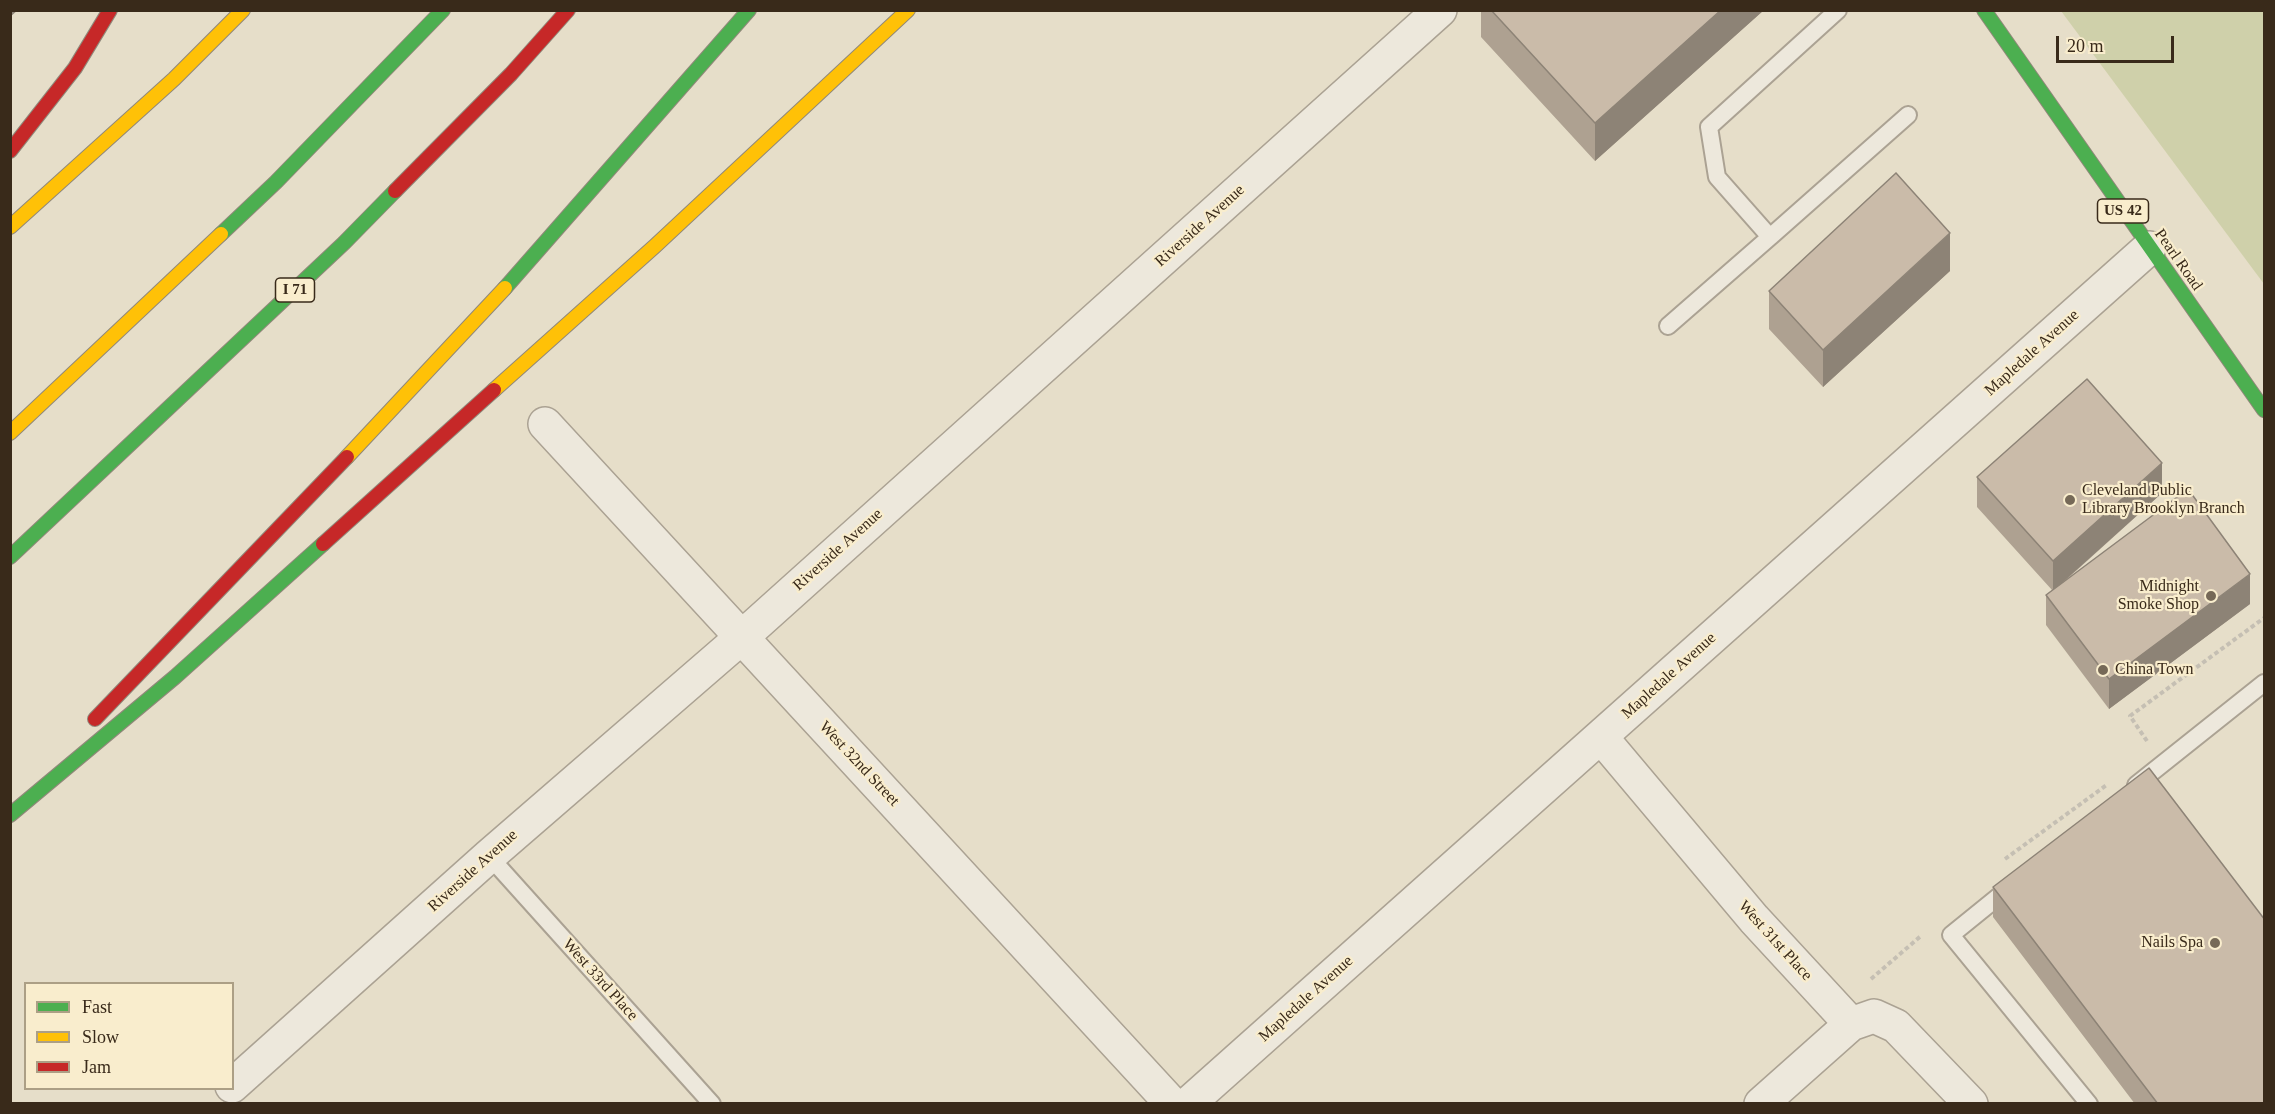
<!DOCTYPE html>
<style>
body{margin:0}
#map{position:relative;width:2275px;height:1114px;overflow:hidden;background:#e6dec9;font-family:"Times New Roman",serif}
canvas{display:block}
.frame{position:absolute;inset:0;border:12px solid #392a1a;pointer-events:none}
.legend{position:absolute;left:24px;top:982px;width:210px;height:108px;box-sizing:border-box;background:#f9edcd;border:2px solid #ac9f85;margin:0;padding:8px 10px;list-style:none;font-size:18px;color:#392a1a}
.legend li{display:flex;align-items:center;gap:12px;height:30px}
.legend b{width:30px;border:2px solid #ac9f85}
.scale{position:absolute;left:2056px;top:36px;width:118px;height:27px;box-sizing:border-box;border:3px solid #392a1a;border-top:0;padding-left:8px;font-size:18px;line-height:21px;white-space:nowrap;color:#392a1a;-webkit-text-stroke:4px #f9edcd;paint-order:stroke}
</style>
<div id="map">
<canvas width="2275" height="1114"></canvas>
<div class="frame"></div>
<ul class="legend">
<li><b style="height:8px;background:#4caf50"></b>Fast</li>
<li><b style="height:8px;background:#ffc107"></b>Slow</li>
<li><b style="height:8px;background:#c62828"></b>Jam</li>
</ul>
<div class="scale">20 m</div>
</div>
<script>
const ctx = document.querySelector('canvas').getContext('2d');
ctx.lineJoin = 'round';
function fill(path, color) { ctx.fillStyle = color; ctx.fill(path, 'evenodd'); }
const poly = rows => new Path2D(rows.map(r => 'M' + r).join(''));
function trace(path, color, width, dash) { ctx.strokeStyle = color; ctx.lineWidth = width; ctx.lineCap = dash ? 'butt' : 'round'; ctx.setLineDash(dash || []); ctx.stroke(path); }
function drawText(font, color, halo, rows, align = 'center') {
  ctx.font = font + ' "Times New Roman",serif'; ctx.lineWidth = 4.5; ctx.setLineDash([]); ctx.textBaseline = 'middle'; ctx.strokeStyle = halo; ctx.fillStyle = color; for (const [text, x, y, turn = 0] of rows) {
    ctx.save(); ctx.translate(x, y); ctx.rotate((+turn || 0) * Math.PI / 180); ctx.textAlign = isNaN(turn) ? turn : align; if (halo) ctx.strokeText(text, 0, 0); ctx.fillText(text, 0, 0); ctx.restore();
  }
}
fill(poly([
 [2061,11,2264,11,2264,284]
]), '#cfd0aa');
const lane = poly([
 [1838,10,1709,127,1717,177,1770,237,1908,115],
 [1668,326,1770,237],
 [2136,785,2264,683],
 [489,856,712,1104],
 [2009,888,1951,935,2089,1104]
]);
const street = poly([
 [545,424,1172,1104],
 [1601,737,1754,919,1851,1024],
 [232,1086,489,856,742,637,1440,10],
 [1188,1104,2149,248],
 [1761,1104,1851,1024,1874,1016,1896,1026,1971,1104]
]);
const fast = poly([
 [1984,10,2264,410],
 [221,234,276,182,443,10],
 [505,288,749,10],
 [10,557,344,243,395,191],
 [10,815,175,677,323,544]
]);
const slow = poly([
 [10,227,174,79,243,10],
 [494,390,655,246,908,10],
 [10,433,221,234],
 [347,457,505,288]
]);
const jam = poly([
 [10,151,75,68,110,10],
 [395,191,511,74,568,10],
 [323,544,494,390],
 [95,719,347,457]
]);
trace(lane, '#aba293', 20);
trace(street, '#aba293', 36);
trace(fast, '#90887a', 16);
trace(slow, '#90887a', 16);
trace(jam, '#90887a', 16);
trace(poly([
 [2147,741,2130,716,2264,618],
 [2005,859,2108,784],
 [1871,979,1922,935]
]), '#c5bfb3', 4, [4.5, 3]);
trace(lane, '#ede8dc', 16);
trace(street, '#ede8dc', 33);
trace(fast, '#4caf50', 14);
trace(slow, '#ffc107', 14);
trace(jam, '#c62828', 14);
fill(poly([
 [1481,10,1764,10,1595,161,1481,37],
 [1950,271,1823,387,1769,329,1769,291],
 [1977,477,2162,493,2066,580,2250,604,2109,709,2046,625,2046,595,2052,590,1977,507],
 [1993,887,2265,1104,2135,1104,1993,917]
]), '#aea191');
fill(poly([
 [10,10,18,10,10,17],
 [1721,10,1764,10,1595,161,1595,123],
 [1950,233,1950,271,1823,387,1823,350],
 [2162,463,2162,493,2053,591,2053,561],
 [2250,574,2250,604,2109,709,2109,679]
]), '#8d8376');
const building = poly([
 [1491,10,1721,10,1595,123,1491,10],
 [1896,173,1950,233,1823,350,1769,291,1896,173],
 [2087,379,2162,463,2053,561,1977,477,2087,379],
 [2188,489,2250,574,2109,679,2046,595,2188,489],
 [2149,768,2265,920,2265,1104,2158,1104,1993,887,2149,768]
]);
fill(building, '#cabba9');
trace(building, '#8d8376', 1.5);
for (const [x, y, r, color] of [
 [2070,500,6,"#766957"],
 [2211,596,6,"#766957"],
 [2103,670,6,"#766957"],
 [2215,943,6,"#766957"]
]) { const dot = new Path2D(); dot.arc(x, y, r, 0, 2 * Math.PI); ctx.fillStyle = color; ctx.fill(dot); trace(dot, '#f9edcd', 2); }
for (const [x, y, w] of [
 [2123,211,51],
 [295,290,39]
]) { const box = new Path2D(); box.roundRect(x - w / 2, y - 12, w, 24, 4.5); ctx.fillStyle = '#f9edcd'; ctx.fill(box); trace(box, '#392a1a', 1.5); }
drawText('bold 15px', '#392a1a', null, [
 ["US 42",2123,211],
 ["I 71",295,290]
]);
drawText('16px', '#392a1a', '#f9edcd', [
 ["Riverside Avenue",1200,226,-42],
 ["Pearl Road",2178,260,55],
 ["Mapledale Avenue",2032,353,-42],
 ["Riverside Avenue",838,550,-42],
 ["Mapledale Avenue",1669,676,-42],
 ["West 32nd Street",859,764,47],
 ["Riverside Avenue",473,871,-42],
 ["West 31st Place",1775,941,48],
 ["West 33rd Place",600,980,48],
 ["Mapledale Avenue",1306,999,-42]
]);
drawText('16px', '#392a1a', '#f9edcd', [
 ["Cleveland Public",2082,491],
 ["Library Brooklyn Branch",2082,509],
 ["Midnight",2199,587,"right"],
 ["Smoke Shop",2199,605,"right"],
 ["China Town",2115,670],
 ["Nails Spa",2203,943,"right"]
], 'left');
</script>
